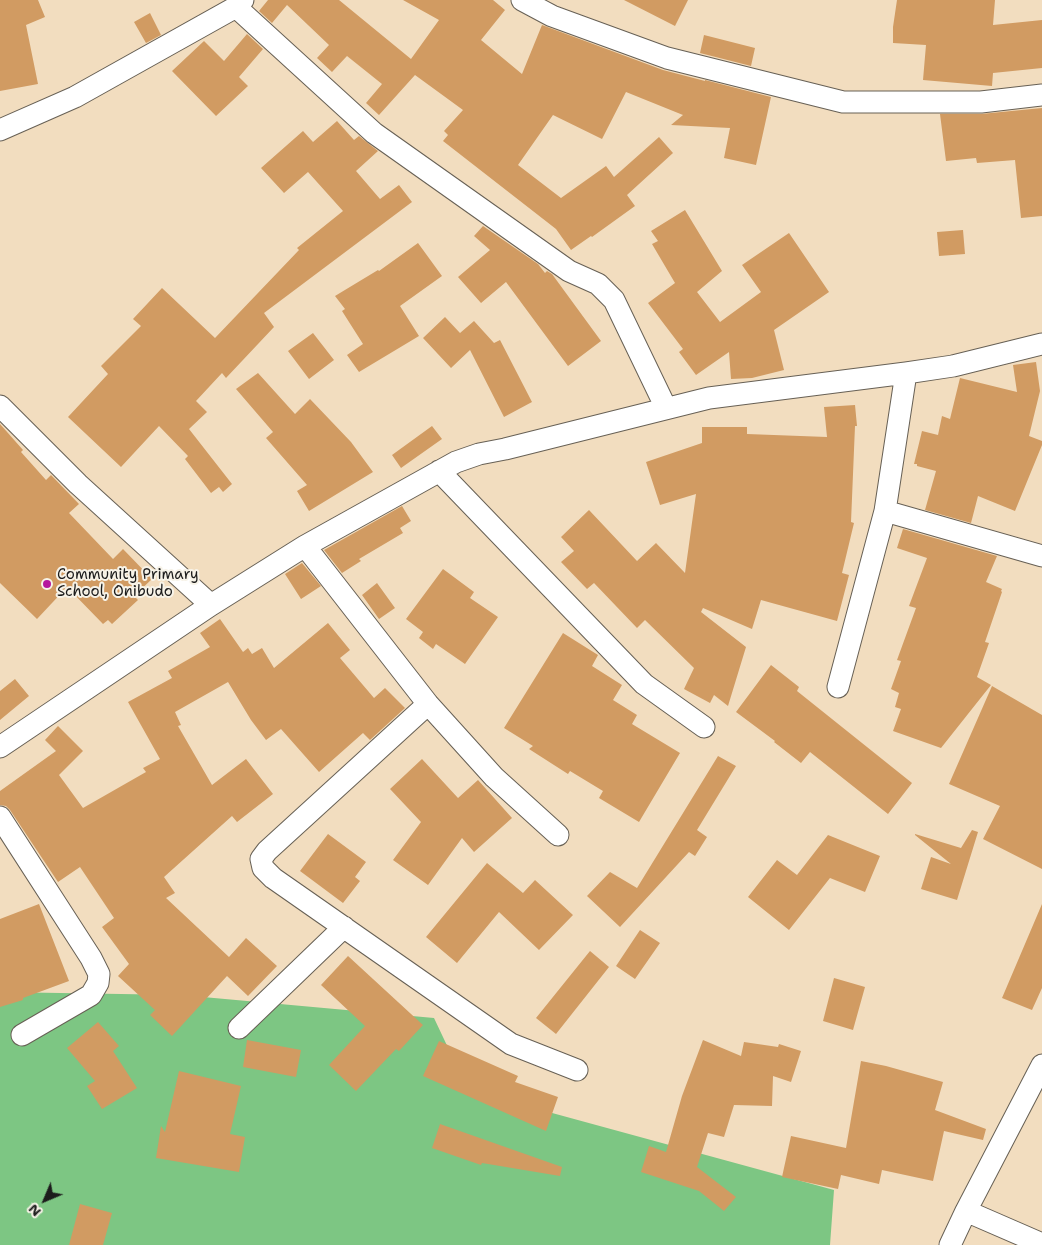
<!DOCTYPE html>
<style>
body{margin:0}
#map{position:relative;width:1042px;height:1245px;overflow:hidden;background:#f2ddbf;font-family:"Shantell Sans",sans-serif}
canvas{display:block}
.north{position:absolute;left:20px;top:1175px;width:50px;height:50px;-webkit-text-stroke:4px #f7f3e8;paint-order:stroke;rotate:225deg;font-size:14px;font-weight:700;line-height:20px;text-align:center;color:#1c1c1c}
.north::after{content:'';display:block;margin:auto;width:18px;height:22px;background:#1c1c1c;clip-path:polygon(50% 0,100% 100%,50% 72%,0 100%)}
</style>
<div id="map">
<canvas width="1042" height="1245"></canvas>
<div class="north">N</div>
</div>
<script>
const ctx = document.querySelector('canvas').getContext('2d');
ctx.lineJoin = 'round';
function fill(path, color) { ctx.fillStyle = color; ctx.fill(path, 'evenodd'); }
const poly = rows => new Path2D(rows.map(r => 'M' + r).join(''));
function trace(path, color, width, dash) { ctx.strokeStyle = color; ctx.lineWidth = width; ctx.lineCap = dash ? 'butt' : 'round'; ctx.setLineDash(dash || []); ctx.stroke(path); }
function drawText(font, color, halo, rows, align = 'center') {
  ctx.font = font + ' "Shantell Sans",sans-serif'; ctx.lineWidth = 4; ctx.setLineDash([]); ctx.textBaseline = 'middle'; ctx.strokeStyle = halo; ctx.fillStyle = color; for (const [text, x, y, turn = 0] of rows) {
    ctx.save(); ctx.translate(x, y); ctx.rotate((+turn || 0) * Math.PI / 180); ctx.textAlign = isNaN(turn) ? turn : align; if (halo) ctx.strokeText(text, 0, 0); ctx.fillText(text, 0, 0); ctx.restore();
  }
}
fill(poly([
 [0,992,181,995,434,1018,468,1090,834,1190,830,1245,0,1245]
]), '#7dc683');
fill(poly([
 [0,0,38,0,45,17,26,25,38,84,0,91],
 [268,0,339,0,411,59,439,20,403,0,493,0,505,10,481,40,522,74,542,25,663,70,705,81,705,80,771,97,756,165,724,158,730,128,671,125,683,115,626,92,602,139,553,115,518,165,561,198,606,166,614,177,659,137,673,153,627,195,635,206,592,237,591,236,571,250,556,229,443,141,448,135,444,131,463,110,415,75,379,115,366,103,382,84,347,56,332,72,317,58,329,45,287,5,272,23,259,11],
 [624,0,688,0,675,26],
 [897,0,995,0,993,25,1042,20,1042,68,993,73,992,86,923,80,926,45,893,43,893,27],
 [150,13,161,35,146,43,134,22],
 [247,34,263,49,239,77,248,86,216,116,172,71,204,41,224,61],
 [704,35,755,48,751,66,700,53],
 [1042,108,1042,216,1021,218,1015,160,977,163,976,158,946,161,940,114,981,114],
 [337,121,354,140,359,136,378,151,356,171,380,199,399,185,412,202,264,313,274,327,226,378,222,373,196,401,207,412,189,429,232,484,223,492,219,487,211,493,185,459,188,456,159,426,121,467,68,417,108,374,101,366,141,326,133,319,162,288,215,338,299,250,297,248,343,211,308,172,284,193,261,168,303,131,313,142],
 [685,210,722,271,697,292,720,322,761,292,742,265,789,233,829,292,774,330,784,370,752,378,731,379,729,352,696,375,679,352,683,349,648,303,675,283,652,244,658,241,651,231],
 [483,226,538,264,545,273,547,271,552,274,601,341,568,366,506,282,481,303,458,277,490,250,474,236],
 [963,230,965,254,939,256,937,232],
 [418,243,442,276,400,306,419,336,359,372,347,355,363,344,342,311,345,309,335,296,378,270,379,271],
 [445,317,460,333,474,321,494,343,500,340,532,402,504,417,470,350,451,368,423,338],
 [313,333,334,360,309,379,288,351],
 [1036,362,1040,391,1029,436,1042,441,1042,445,1015,511,978,496,971,523,925,510,936,471,917,466,917,464,914,464,922,431,938,435,942,416,950,419,960,378,1017,392,1013,365],
 [258,373,295,414,310,399,351,442,373,472,309,511,297,491,307,485,266,438,273,432,236,389],
 [855,405,857,426,855,426,851,522,854,523,842,573,849,575,837,621,761,600,752,629,703,608,701,612,746,647,728,706,714,695,710,703,684,689,694,668,645,620,637,628,594,583,587,589,561,562,574,551,561,537,589,510,637,561,656,543,685,573,696,494,660,505,646,462,702,443,702,427,747,427,747,434,827,437,824,407],
 [0,424,23,450,21,452,46,480,51,475,79,504,69,513,113,559,123,549,152,579,134,596,138,600,112,624,108,620,103,624,67,587,37,619,0,583],
 [432,426,442,439,401,468,392,455],
 [402,506,411,521,400,528,403,533,359,559,361,561,342,573,324,550],
 [903,529,997,556,986,582,1002,589,1001,591,1002,592,985,642,989,643,977,677,991,685,941,748,893,731,901,709,895,707,899,693,891,689,901,661,897,660,916,608,909,606,927,558,897,548],
 [302,563,321,586,301,599,285,574],
 [443,569,474,592,470,598,498,617,465,664,436,644,433,649,419,638,423,632,406,619],
 [377,583,395,608,379,619,362,595],
 [220,619,243,652,248,648,252,654,262,648,274,668,328,623,350,650,340,658,374,698,385,688,405,708,370,740,363,733,319,772,281,729,266,740,251,720,228,682,175,712,181,725,178,726,212,785,246,759,273,794,237,822,232,816,164,877,175,893,166,898,229,957,246,938,277,966,248,996,227,976,172,1036,150,1015,155,1010,118,976,129,964,102,927,114,918,80,867,58,882,10,810,6,806,0,805,0,791,56,751,45,740,58,726,83,751,59,775,83,808,146,772,143,768,160,759,128,702,172,678,168,671,210,647,200,633],
 [563,633,598,655,592,666,622,685,613,700,637,715,632,724,680,753,639,822,599,798,603,791,570,771,568,774,529,749,533,746,504,728],
 [771,665,799,687,797,691,912,783,888,814,810,752,801,763,774,742,775,741,736,712],
 [15,679,29,696,0,720,0,691],
 [992,686,1042,715,1042,869,983,839,1000,806,949,784],
 [718,756,736,766,697,830,707,837,695,856,689,852,620,927,587,896,610,872,637,888],
 [422,759,458,798,478,780,512,818,474,852,462,838,428,885,393,860,421,822,390,789],
 [972,830,978,832,957,900,921,889,931,857,951,864,915,835,915,834,961,848],
 [328,834,366,862,355,877,360,881,343,903,300,871],
 [828,835,880,856,865,892,830,878,789,930,748,897,777,860,797,875],
 [487,863,523,893,535,880,573,915,539,950,499,912,457,963,426,937],
 [39,904,69,981,23,998,23,1000,0,1007,0,919],
 [1042,904,1042,988,1032,1010,1002,998],
 [640,930,660,943,635,979,616,966],
 [590,951,609,967,556,1034,536,1018],
 [348,956,423,1025,399,1051,396,1049,356,1091,329,1065,365,1026,321,985],
 [834,978,865,987,853,1030,823,1021],
 [98,1022,119,1046,113,1051,137,1088,102,1109,87,1086,95,1081,67,1048],
 [247,1040,301,1050,296,1077,243,1067],
 [703,1040,741,1056,744,1042,778,1047,779,1044,801,1051,791,1082,773,1076,772,1106,734,1105,724,1137,708,1133,697,1167,736,1197,724,1211,699,1191,641,1172,649,1146,666,1152,682,1096],
 [439,1041,518,1076,515,1082,558,1097,546,1131,423,1076],
 [861,1061,886,1066,943,1082,935,1110,986,1129,983,1140,944,1131,933,1181,882,1170,879,1184,841,1175,838,1189,782,1177,791,1136,846,1148],
 [179,1071,241,1086,230,1134,245,1137,239,1172,156,1158,161,1126,165,1132],
 [440,1124,562,1167,560,1176,482,1163,481,1165,432,1148],
 [80,1204,112,1213,103,1245,69,1245]
]), '#d19b62');
const street = poly([
 [522,0,552,16,667,58,843,102,981,102,1042,95],
 [236,7,374,133,569,271,598,284,614,300,666,408],
 [0,130,75,97,236,7,243,0],
 [0,406,78,484,211,605],
 [439,471,644,684,704,727],
 [885,511,1042,556],
 [305,546,428,704,494,777,558,835],
 [838,687,885,511,906,373],
 [428,704,267,851,261,859,263,868,273,878,511,1044,577,1070],
 [0,747,211,605,305,546,456,462,479,454,505,449,709,398,906,373,953,366,1042,344],
 [0,817,91,958,99,974,98,983,91,995,22,1035],
 [239,1028,344,927],
 [966,1211,1042,1244],
 [950,1245,966,1211,1042,1065]
]);
trace(street, '#676055', 23);
trace(street, '#fff', 21);
for (const [x, y, r, color] of [
 [47,584,5,"#b5179e"]
]) { const dot = new Path2D(); dot.arc(x, y, r, 0, 2 * Math.PI); ctx.fillStyle = color; ctx.fill(dot); trace(dot, '#f7f3e8', 2); }
drawText('15px', '#1c1c1c', '#f7f3e8', [
 ["Community Primary",57,575],
 ["School, Onibudo",57,592]
], 'left');
</script>
